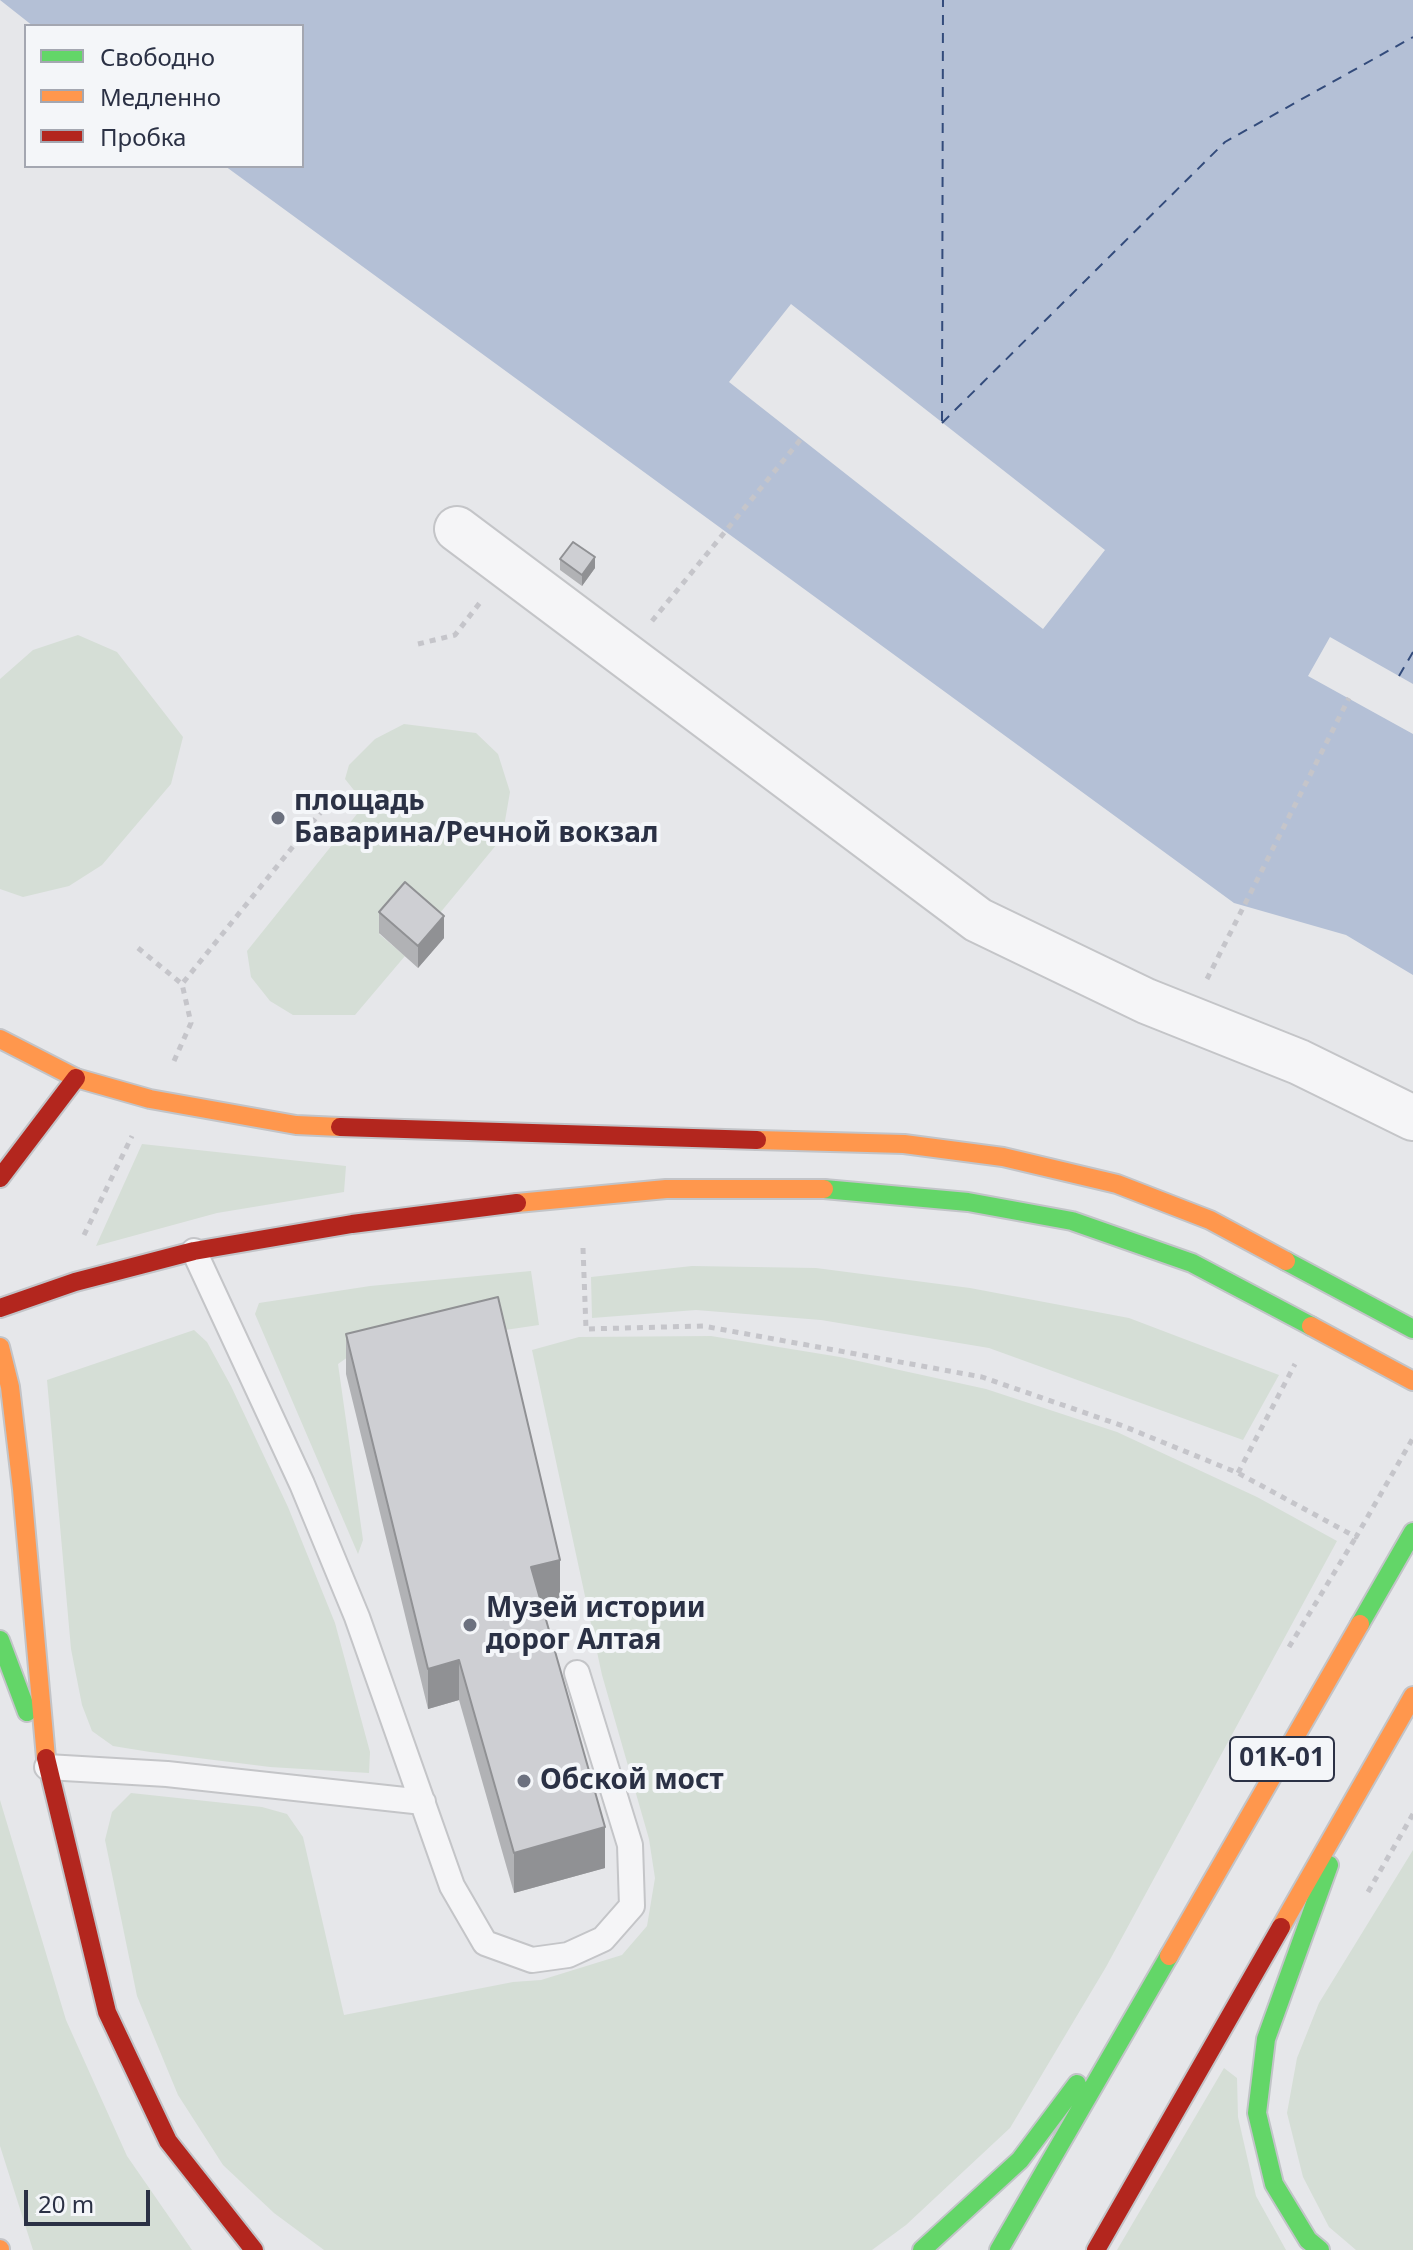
<!DOCTYPE html>
<meta charset="utf-8">
<style>
body{margin:0}
#map{position:relative;width:1413px;height:2250px;overflow:hidden;background:#e6e7ea;font-family:"Noto Sans",sans-serif}
canvas{display:block}
.legend{position:absolute;left:24px;top:24px;width:280px;height:144px;box-sizing:border-box;background:#f4f6f9;border:2px solid #a4a7b1;margin:0;padding:10px 14px;list-style:none;font-size:24px;color:#2b3145}
.legend li{display:flex;align-items:center;gap:16px;height:40px}
.legend b{width:40px;border:2px solid #a4a7b1}
.scale{position:absolute;left:24px;top:2190px;width:126px;height:36px;box-sizing:border-box;border:4px solid #2b3145;border-top:0;padding-left:10px;font-size:24px;line-height:28px;white-space:nowrap;color:#2b3145;-webkit-text-stroke:6px #f4f6f9;paint-order:stroke}
</style>
<div id="map">
<canvas width="1413" height="2250"></canvas>
<ul class="legend">
<li><b style="height:10px;background:#63d668"></b>Свободно</li>
<li><b style="height:10px;background:#ff974d"></b>Медленно</li>
<li><b style="height:10px;background:#b3261e"></b>Пробка</li>
</ul>
<div class="scale">20 m</div>
</div>
<script>
const ctx = document.querySelector('canvas').getContext('2d');
ctx.lineJoin = 'round';
function fill(path, color) { ctx.fillStyle = color; ctx.fill(path, 'evenodd'); }
const poly = rows => new Path2D(rows.map(r => 'M' + r).join(''));
function trace(path, color, width, dash) { ctx.strokeStyle = color; ctx.lineWidth = width; ctx.lineCap = dash ? 'butt' : 'round'; ctx.setLineDash(dash || []); ctx.stroke(path); }
function drawText(font, color, halo, rows, align = 'center') {
  ctx.font = font + ' "Noto Sans",sans-serif'; ctx.lineWidth = 8; ctx.setLineDash([]); ctx.textBaseline = 'middle'; ctx.strokeStyle = halo; ctx.fillStyle = color; for (const [text, x, y, turn = 0] of rows) {
    ctx.save(); ctx.translate(x, y); ctx.rotate((+turn || 0) * Math.PI / 180); ctx.textAlign = isNaN(turn) ? turn : align; if (halo) ctx.strokeText(text, 0, 0); ctx.fillText(text, 0, 0); ctx.restore();
  }
}
fill(poly([
 [78,635,117,652,183,737,171,784,102,865,69,886,23,897,0,889,0,679,33,650],
 [404,724,476,733,498,754,510,792,502,838,430,925,379,934,405,956,355,1015,293,1015,270,1001,251,977,247,951,365,804,345,779,349,765,375,739],
 [142,1144,346,1166,344,1192,217,1213,96,1246],
 [692,1266,816,1268,970,1288,1129,1318,1279,1375,1243,1440,989,1348,821,1320,696,1310,592,1318,591,1277],
 [531,1271,539,1325,355,1352,338,1364,363,1540,358,1554,255,1314,259,1303,370,1286],
 [194,1330,207,1342,231,1386,288,1507,335,1623,370,1752,369,1773,270,1767,150,1752,113,1746,92,1731,82,1705,71,1649,47,1380],
 [711,1336,840,1357,986,1389,1117,1432,1257,1497,1337,1541,1106,1967,1010,2128,906,2225,872,2250,324,2250,274,2213,223,2165,178,2095,137,1996,105,1840,112,1812,131,1793,262,1807,287,1814,303,1837,344,2015,513,1982,541,1980,622,1955,647,1926,655,1878,649,1839,602,1675,532,1350,579,1337],
 [0,1800,66,2020,127,2156,192,2250,33,2250,0,2146],
 [1413,1850,1413,2250,1356,2250,1329,2227,1303,2177,1287,2113,1297,2058,1319,2003],
 [1224,2068,1237,2078,1238,2117,1256,2196,1286,2250,1117,2250]
]), '#d5ded6');
fill(poly([
 [0,0,1413,0,1413,975,1346,935,1234,903,225,166,302,166,302,26,33,26]
]), '#b4c0d6');
fill(poly([
 [791,304,1105,550,1043,629,729,382],
 [1330,637,1413,684,1413,734,1308,676]
]), '#e6e7ea');
trace(poly([
 [942,421,943,0],
 [942,423,1225,142,1413,37],
 [1399,676,1413,652]
]), '#334b7b', 2, [10, 8]);
const lane = poly([
 [194,1251,302,1484,357,1617,452,1886,485,1943,532,1960,568,1955,603,1939,632,1906,630,1845,577,1673],
 [47,1767,167,1774,423,1802]
]);
const street = poly([
 [457,529,978,920,1146,1001,1299,1062,1413,1118]
]);
const fast = poly([
 [824,1189,968,1202,1072,1221,1192,1263,1311,1326],
 [1286,1261,1413,1329],
 [1360,1624,1413,1532],
 [0,1640,27,1712],
 [922,2250,1020,2160,1077,2084],
 [999,2250,1169,1956],
 [1320,2250,1308,2240,1274,2184,1257,2113,1266,2039,1329,1865]
]);
const slow = poly([
 [0,1039,76,1078,150,1099,296,1125,340,1127],
 [757,1140,904,1144,1003,1157,1117,1184,1210,1220,1286,1261],
 [517,1203,666,1189,824,1189],
 [1311,1326,1413,1381],
 [0,1347,10,1387,22,1489,46,1758],
 [1281,1927,1413,1696],
 [1169,1956,1360,1624],
 [0,2249,0,2250]
]);
const jam = poly([
 [340,1127,757,1140],
 [0,1178,76,1078],
 [0,1308,75,1282,194,1251,352,1224,517,1203],
 [46,1758,107,2012,168,2141,254,2250],
 [1096,2250,1281,1927]
]);
trace(lane, '#c4c5c8', 28);
trace(street, '#c4c5c8', 48);
trace(fast, '#c2c4c8', 22);
trace(slow, '#c2c4c8', 22);
trace(jam, '#c2c4c8', 22);
trace(poly([
 [652,621,801,439],
 [418,644,455,635,482,600],
 [138,948,182,984],
 [1207,979,1349,698],
 [174,1061,191,1023,182,984,333,797],
 [84,1235,132,1136],
 [583,1248,586,1329,703,1326,982,1377,1123,1426,1238,1473,1356,1537,1413,1438],
 [1238,1473,1295,1364],
 [1289,1647,1356,1537],
 [1368,1892,1413,1814]
]), '#c5c5ca', 5, [6, 6]);
trace(lane, '#f5f5f7', 24);
trace(street, '#f5f5f7', 44);
trace(fast, '#63d668', 18);
trace(slow, '#ff974d', 18);
trace(jam, '#b3261e', 18);
fill(poly([
 [560,559,595,568,582,586,560,570],
 [379,912,444,938,418,968,379,933],
 [346,1334,560,1600,542,1605,605,1868,514,1893,459,1700,428,1709,346,1374]
]), '#b1b2b5');
fill(poly([
 [595,557,595,568,582,586,582,575],
 [444,916,444,938,418,968,418,946],
 [560,1560,560,1600,531,1607,531,1567],
 [459,1660,459,1700,428,1709,428,1669],
 [605,1827,605,1868,514,1893,514,1853]
]), '#909194');
const building = poly([
 [573,542,595,557,582,575,560,559,573,542],
 [405,882,444,916,418,946,379,912,405,882],
 [498,1297,560,1560,531,1567,605,1827,514,1853,459,1660,428,1669,346,1334,498,1297]
]);
fill(building, '#cecfd3');
trace(building, '#909194', 2);
for (const [x, y, r, color] of [
 [278,818,8,"#6c717f"],
 [470,1625,8,"#6c717f"],
 [524,1781,8,"#6c717f"]
]) { const dot = new Path2D(); dot.arc(x, y, r, 0, 2 * Math.PI); ctx.fillStyle = color; ctx.fill(dot); trace(dot, '#f4f6f9', 3); }
for (const [x, y, w] of [
 [1282,1759,104]
]) { const box = new Path2D(); box.roundRect(x - w / 2, y - 22, w, 44, 6); ctx.fillStyle = '#f4f6f9'; ctx.fill(box); trace(box, '#2b3145', 2); }
drawText('bold 26px', '#2b3145', null, [
 ["01К-01",1282,1759]
]);
drawText('bold 28px', '#2b3145', '#f4f6f9', [
 ["площадь",294,802],
 ["Баварина/Речной вокзал",294,834],
 ["Музей истории",486,1609],
 ["дорог Алтая",486,1641],
 ["Обской мост",540,1781]
], 'left');
</script>
